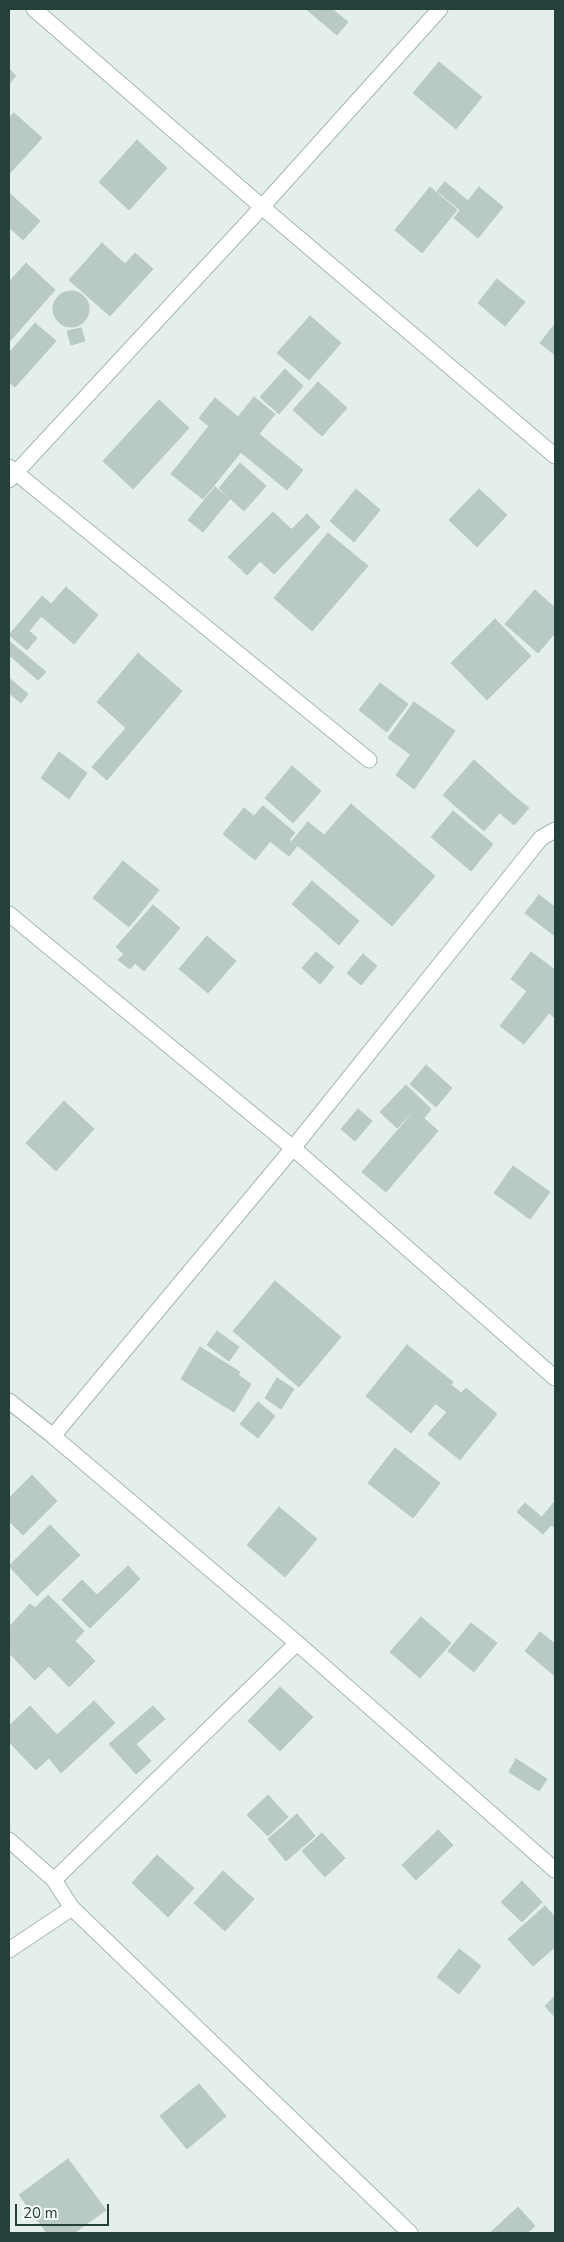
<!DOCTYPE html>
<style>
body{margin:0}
#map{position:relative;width:564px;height:2242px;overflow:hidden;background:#e4eeea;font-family:"Nunito Sans",sans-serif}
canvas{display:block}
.frame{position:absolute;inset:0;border:10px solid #23413a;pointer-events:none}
.scale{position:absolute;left:15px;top:2204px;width:94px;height:22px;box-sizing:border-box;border:2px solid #23413a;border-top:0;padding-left:6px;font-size:15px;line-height:18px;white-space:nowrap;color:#23413a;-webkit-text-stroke:4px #f5faf8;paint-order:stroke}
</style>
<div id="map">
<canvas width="564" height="2242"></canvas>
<div class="frame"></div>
<div class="scale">20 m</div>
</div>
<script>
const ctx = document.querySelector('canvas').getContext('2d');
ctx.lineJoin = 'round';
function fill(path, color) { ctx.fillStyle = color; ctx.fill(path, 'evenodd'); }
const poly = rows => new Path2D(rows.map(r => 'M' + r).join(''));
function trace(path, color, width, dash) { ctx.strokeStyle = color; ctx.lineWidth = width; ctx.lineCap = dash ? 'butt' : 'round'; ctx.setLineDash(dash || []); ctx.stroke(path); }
const building = poly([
 [306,9,332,9,348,22,337,35,306,9],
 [439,62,482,97,456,129,413,93,439,62],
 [9,69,16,76,9,84,9,69],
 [14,113,42,138,9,174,9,118,14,113],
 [137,140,167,168,129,210,99,182,137,140],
 [445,182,468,201,460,210,437,191,445,182],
 [430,187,457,210,422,253,395,230,430,187],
 [479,187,503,207,478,238,454,218,479,187],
 [9,193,40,221,23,240,9,227,9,193],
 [102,243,125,264,135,253,153,269,110,316,69,280,102,243],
 [26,263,55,290,9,342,9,282,26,263],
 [497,279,525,302,505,326,478,303,497,279],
 '53 309a18 18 0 1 1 36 0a18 18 0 1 1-36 0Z',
 [310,316,341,343,309,380,277,353,310,316],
 [35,323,56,341,15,387,9,382,9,353,35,323],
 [555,324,555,355,540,343,555,324],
 [81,328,85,341,71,345,67,331,81,328],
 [285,369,303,386,279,414,260,397,285,369],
 [318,382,347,408,322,436,293,410,318,382],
 [254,397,275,414,259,434,238,417,254,397],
 [215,398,303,470,287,490,199,418,215,398],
 [159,400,189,428,133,489,103,461,159,400],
 [209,426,241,452,203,499,171,474,209,426],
 [240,463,266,486,244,511,219,488,240,463],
 [215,487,230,499,203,532,188,520,215,487],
 [356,489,380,510,354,542,330,521,356,489],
 [479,489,507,515,477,547,449,520,479,489],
 [273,512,291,529,247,575,228,557,273,512],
 [307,514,320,527,274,574,260,561,307,514],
 [328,533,368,566,312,631,274,598,328,533],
 [66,587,98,615,74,644,41,616,66,587],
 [535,590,555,608,555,633,538,653,505,624,535,590],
 [42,596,51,604,29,631,37,638,27,650,9,635,42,596],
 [495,619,531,656,487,700,451,663,495,619],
 [9,641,46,672,38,680,9,655,9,641],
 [138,653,182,691,107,780,92,767,126,728,97,702,138,653],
 [9,678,28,694,21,703,9,693,9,678],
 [380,683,408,704,387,732,359,710,380,683],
 [414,702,455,731,429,768,388,738,414,702],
 [59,752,87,773,69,799,41,778,59,752],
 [411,754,429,768,414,789,396,775,411,754],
 [474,760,514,796,484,831,443,795,474,760],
 [292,766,321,791,293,823,265,798,292,766],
 [514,796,529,808,514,825,500,813,514,796],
 [351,804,435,876,392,926,308,854,351,804],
 [263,806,295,833,289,840,297,846,289,856,270,841,276,834,254,816,263,806],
 [244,808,276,834,255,860,223,834,244,808],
 [453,811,493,844,471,871,431,837,453,811],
 [308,822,324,835,308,854,292,841,308,822],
 [123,861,159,890,129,927,93,898,123,861],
 [312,881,359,921,339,945,292,904,312,881],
 [539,895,555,907,555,936,525,913,539,895],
 [153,905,180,928,144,971,135,963,130,969,118,960,124,954,116,947,153,905],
 [207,936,236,961,208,993,179,969,207,936],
 [316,952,334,967,320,984,302,968,316,952],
 [531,952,555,970,555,1018,549,1013,524,1044,500,1026,527,991,511,979,531,952],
 [363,954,377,966,361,985,347,973,363,954],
 [426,1065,452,1088,436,1107,410,1084,426,1065],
 [406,1085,431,1109,424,1118,415,1109,397,1128,380,1112,406,1085],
 [64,1101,94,1129,56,1171,26,1143,64,1101],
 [358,1109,372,1121,355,1141,341,1129,358,1109],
 [415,1110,438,1131,386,1192,362,1172,415,1110],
 [513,1166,550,1192,530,1219,494,1193,513,1166],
 [275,1281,341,1337,299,1387,233,1331,275,1281],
 [217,1331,239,1347,229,1361,207,1345,217,1331],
 [407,1345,453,1382,411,1433,366,1396,407,1345],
 [200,1347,240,1372,221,1404,181,1379,200,1347],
 [238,1375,251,1384,234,1412,221,1404,238,1375],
 [277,1378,294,1389,281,1409,265,1398,277,1378],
 [451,1385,461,1393,466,1388,497,1414,460,1460,428,1434,447,1412,436,1404,451,1385],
 [258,1402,275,1416,258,1438,240,1424,258,1402],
 [395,1448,440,1483,413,1518,368,1483,395,1448],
 [32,1475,57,1501,23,1535,9,1521,9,1498,32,1475],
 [555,1501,555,1528,542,1517,555,1501],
 [525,1503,551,1525,543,1534,517,1512,525,1503],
 [279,1507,317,1539,285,1577,247,1545,279,1507],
 [50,1525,80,1555,37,1596,9,1566,50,1525],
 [128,1566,140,1579,90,1628,62,1600,82,1580,97,1595,128,1566],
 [48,1595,84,1631,75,1641,95,1661,69,1687,49,1666,35,1680,9,1653,9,1627,30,1604,35,1608,48,1595],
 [421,1617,451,1643,420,1678,390,1652,421,1617],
 [471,1623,497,1643,474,1672,448,1651,471,1623],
 [540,1632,555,1644,555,1676,525,1651,540,1632],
 [280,1687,313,1717,280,1751,248,1721,280,1687],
 [94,1701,115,1723,61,1773,49,1758,36,1770,9,1742,9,1726,30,1706,57,1735,94,1701],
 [153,1706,165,1719,136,1744,151,1761,136,1774,109,1744,153,1706],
 [516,1759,547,1779,539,1791,509,1772,516,1759],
 [268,1795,288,1817,268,1836,247,1815,268,1795],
 [297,1814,315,1836,286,1861,268,1839,297,1814],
 [438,1830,453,1845,416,1880,402,1865,438,1830],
 [322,1833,345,1858,325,1877,302,1851,322,1833],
 [157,1855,194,1888,168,1917,132,1883,157,1855],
 [223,1871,254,1899,225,1931,194,1903,223,1871],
 [522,1881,542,1902,522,1922,501,1902,522,1881],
 [545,1906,555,1917,555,1947,533,1966,508,1939,545,1906],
 [459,1949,481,1966,459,1994,437,1977,459,1949],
 [555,1996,555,2017,545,2006,555,1996],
 [199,2084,226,2116,187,2149,160,2116,199,2084],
 [68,2159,106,2210,74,2233,47,2233,19,2195,68,2159],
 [518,2207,535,2226,527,2233,490,2233,518,2207]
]);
fill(building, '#b9c9c3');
trace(building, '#b6c8c2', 1);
const minor = poly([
 [34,9,262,207,555,456],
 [9,467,369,760],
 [9,480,262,207,440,9],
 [9,914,293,1148,555,1378],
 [9,1401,53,1436,297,1643,555,1870],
 [53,1436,293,1148,541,838,555,830],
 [9,1840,54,1880,72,1908,410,2233],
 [54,1880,297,1643],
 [9,1950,72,1908]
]);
trace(minor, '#a6b7b2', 17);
trace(minor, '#fff', 15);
</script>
